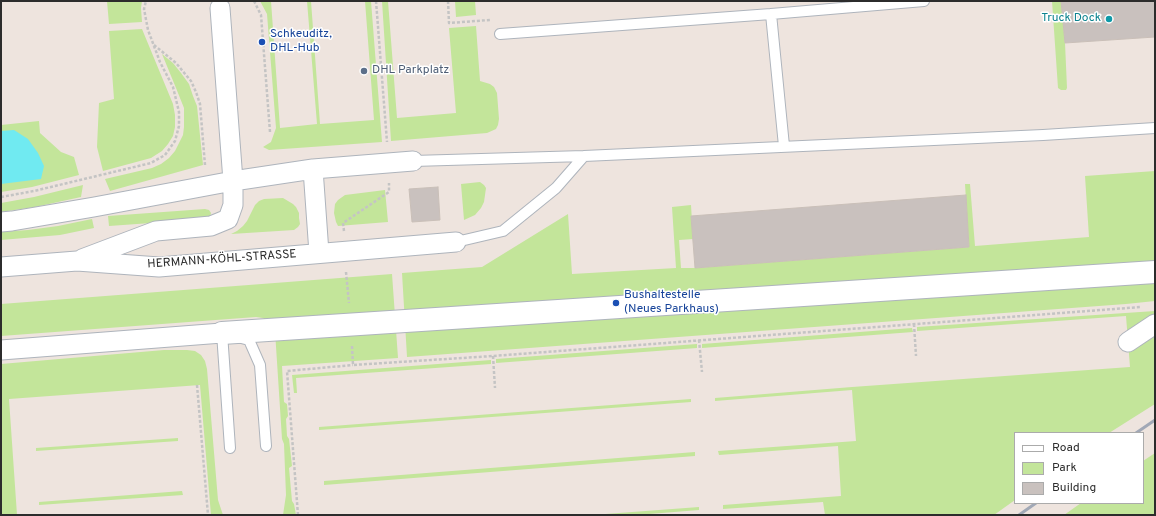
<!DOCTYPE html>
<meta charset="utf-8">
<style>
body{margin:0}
#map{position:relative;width:1156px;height:516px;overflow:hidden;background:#eee4de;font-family:Overpass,sans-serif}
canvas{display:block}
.frame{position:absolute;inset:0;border:2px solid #2c2c2c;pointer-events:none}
.legend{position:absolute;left:1014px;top:432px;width:130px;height:72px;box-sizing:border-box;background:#fff;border:1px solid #ababab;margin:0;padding:5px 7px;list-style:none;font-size:12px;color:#2c2c2c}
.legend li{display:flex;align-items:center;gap:8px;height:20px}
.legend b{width:20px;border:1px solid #ababab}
</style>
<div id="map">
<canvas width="1156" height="516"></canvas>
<div class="frame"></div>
<ul class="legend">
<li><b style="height:5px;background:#fff"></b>Road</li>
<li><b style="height:11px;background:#c3e59a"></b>Park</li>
<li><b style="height:11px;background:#c9c1be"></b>Building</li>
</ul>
</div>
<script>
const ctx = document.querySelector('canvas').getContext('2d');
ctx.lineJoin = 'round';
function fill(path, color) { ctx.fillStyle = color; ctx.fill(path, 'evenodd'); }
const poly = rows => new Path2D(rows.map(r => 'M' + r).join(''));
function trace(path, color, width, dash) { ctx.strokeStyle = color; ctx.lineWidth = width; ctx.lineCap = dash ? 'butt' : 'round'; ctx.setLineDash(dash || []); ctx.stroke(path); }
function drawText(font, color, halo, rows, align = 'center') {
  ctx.font = font + ' Overpass,sans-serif'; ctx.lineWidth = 3; ctx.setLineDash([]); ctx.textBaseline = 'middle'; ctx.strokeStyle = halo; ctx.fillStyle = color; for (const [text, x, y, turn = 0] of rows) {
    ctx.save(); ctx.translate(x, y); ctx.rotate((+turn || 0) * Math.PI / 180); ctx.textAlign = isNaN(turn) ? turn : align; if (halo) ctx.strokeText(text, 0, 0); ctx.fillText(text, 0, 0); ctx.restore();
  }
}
fill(poly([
 [107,1,142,1,141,8,142,22,109,24],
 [260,1,271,1,280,128,317,124,307,1,311,1,320,124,374,120,365,1,371,1,382,142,269,150,263,147,271,142,276,128,267,14],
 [382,1,388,1,397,118,456,113,449,28,476,26,480,81,490,84,494,87,497,93,499,119,498,125,496,129,487,133,391,141],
 [455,1,475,1,476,15,456,17],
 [1052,1,1061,1,1065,43,1067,88,1066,90,1061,90,1058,88],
 [142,29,173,104,175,115,175,127,173,136,168,144,162,151,151,158,103,171,97,147,99,103,114,99,109,31],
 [162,54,173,63,181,73,189,84,193,96,197,106,203,165,110,191,105,179,152,168,161,164,169,158,175,151,183,135,184,127,184,108,176,88],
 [39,121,40,133,61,152,74,157,79,175,32,187,1,192,1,125],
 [1155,171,1155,301,1126,304,407,357,402,273,482,267,568,214,572,274,676,268,672,207,691,205,693,239,679,240,681,268,695,268,969,247,965,184,970,184,975,246,1089,237,1085,176],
 [480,182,484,185,486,188,484,202,481,208,475,215,464,220,461,184],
 [83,185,81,197,35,207,1,212,1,203,34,197],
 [385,190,388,222,338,226,336,222,334,213,335,204,338,200,345,195],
 [283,198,293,204,296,207,299,213,299,218,300,224,298,227,294,230,231,234,237,231,243,226,247,221,255,205,259,201,264,199],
 [205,209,209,210,211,213,210,217,207,219,109,226,108,216],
 [92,219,94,228,60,235,1,240,1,232,28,230,58,226],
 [392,274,398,358,282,366,284,402,287,404,288,416,286,419,287,436,289,439,292,466,289,468,292,501,294,504,296,515,283,515,286,495,284,444,282,439,275,331,271,324,263,318,256,317,1,336,1,304],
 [1155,311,1155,404,1109,433,1015,433,1015,500,994,515,825,515,823,502,723,509,723,505,841,496,838,446,719,455,718,451,856,441,852,390,715,401,715,398,852,387,1130,367,1126,316,917,331,917,327],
 [912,328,913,332,702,348,702,344],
 [697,344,697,348,496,363,496,359],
 [164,350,187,350,195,351,201,355,205,361,207,369,218,500,223,515,211,515,200,385,9,399,17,515,1,515,1,364],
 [491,360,491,364,296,378,297,393,294,393,292,375],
 [691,399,691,402,319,430,319,427],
 [178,438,178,441,36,451,36,448],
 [695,452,695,456,324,485,324,481],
 [1155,453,1155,515,1064,515,1081,503,1143,503,1143,461],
 [182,491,183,495,39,505,39,502],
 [699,507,699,510,637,515,592,515]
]), '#c3e59a');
fill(poly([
 [14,130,28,139,38,153,44,166,41,179,1,184,1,131]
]), '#70eaf1');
const building = poly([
 [1061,1,1155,1,1155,37,1065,43,1061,1],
 [438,187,440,220,412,222,409,189,438,187],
 [966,195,969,247,695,268,691,216,966,195]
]);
fill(building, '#c9c1be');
trace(building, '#c9bfb8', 1);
const service = poly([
 [771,14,784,146],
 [500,34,771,14,924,1],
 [413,161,584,156],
 [456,242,503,231,556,188,584,156,1043,135,1155,128],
 [230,448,222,333,249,340,260,365,266,446]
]);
const minor = poly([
 [313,169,319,253],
 [1,222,12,221,94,207,233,181,313,169,413,161],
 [82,259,156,231,211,226,228,219,233,205,233,181,220,8],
 [1,267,77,261,159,267,456,242],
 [1128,342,1155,324],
 [1,350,222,333]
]);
const tertiary = poly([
 [222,333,1155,272]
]);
trace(service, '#aeb4bc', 12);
trace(minor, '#aeb4bc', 21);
trace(tertiary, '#aeb4bc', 24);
trace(poly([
 [254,1,261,15,270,132],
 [376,1,387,142],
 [448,1,449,23,490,20],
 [154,45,176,63,191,81,196,92,200,104,205,165],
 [1,197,34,191,151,163,165,155,175,141,179,126,179,112,173,87,160,62,148,30,144,9,146,1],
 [344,231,343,223,389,192,389,183],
 [346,272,349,303],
 [914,324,916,356],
 [699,340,702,372],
 [352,346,353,365,493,356,1141,307],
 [493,356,495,388],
 [197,385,208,515],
 [298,515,287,371,353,365]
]), '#c4c4c4', 2.5, [3, 2]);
trace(service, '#fff', 10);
trace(minor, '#fff', 19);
trace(tertiary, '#fff', 22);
trace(poly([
 [1136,433,1155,420],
 [1019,515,1036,503]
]), '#a1a8b6', 3);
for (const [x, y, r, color] of [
 [1109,19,4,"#0f9aa8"],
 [262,42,4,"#1a4fb4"],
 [364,71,4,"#5c6f8a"],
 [616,303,4,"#1a4fb4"]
]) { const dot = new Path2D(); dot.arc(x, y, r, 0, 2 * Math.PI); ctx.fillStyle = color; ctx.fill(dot); trace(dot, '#fff', 1.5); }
drawText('12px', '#0d838f', '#fff', [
 ["Truck Dock",1101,19]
], 'right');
drawText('12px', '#164399', '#fff', [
 ["Schkeuditz,",270,35],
 ["DHL-Hub",270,49],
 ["Bushaltestelle",624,296],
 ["(Neues Parkhaus)",624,310]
], 'left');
drawText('12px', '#4e5e75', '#fff', [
 ["DHL Parkplatz",372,71]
], 'left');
drawText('12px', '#2c2c2c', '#fff', [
 ["HERMANN-KÖHL-STRASSE",222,260,-4]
]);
</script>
